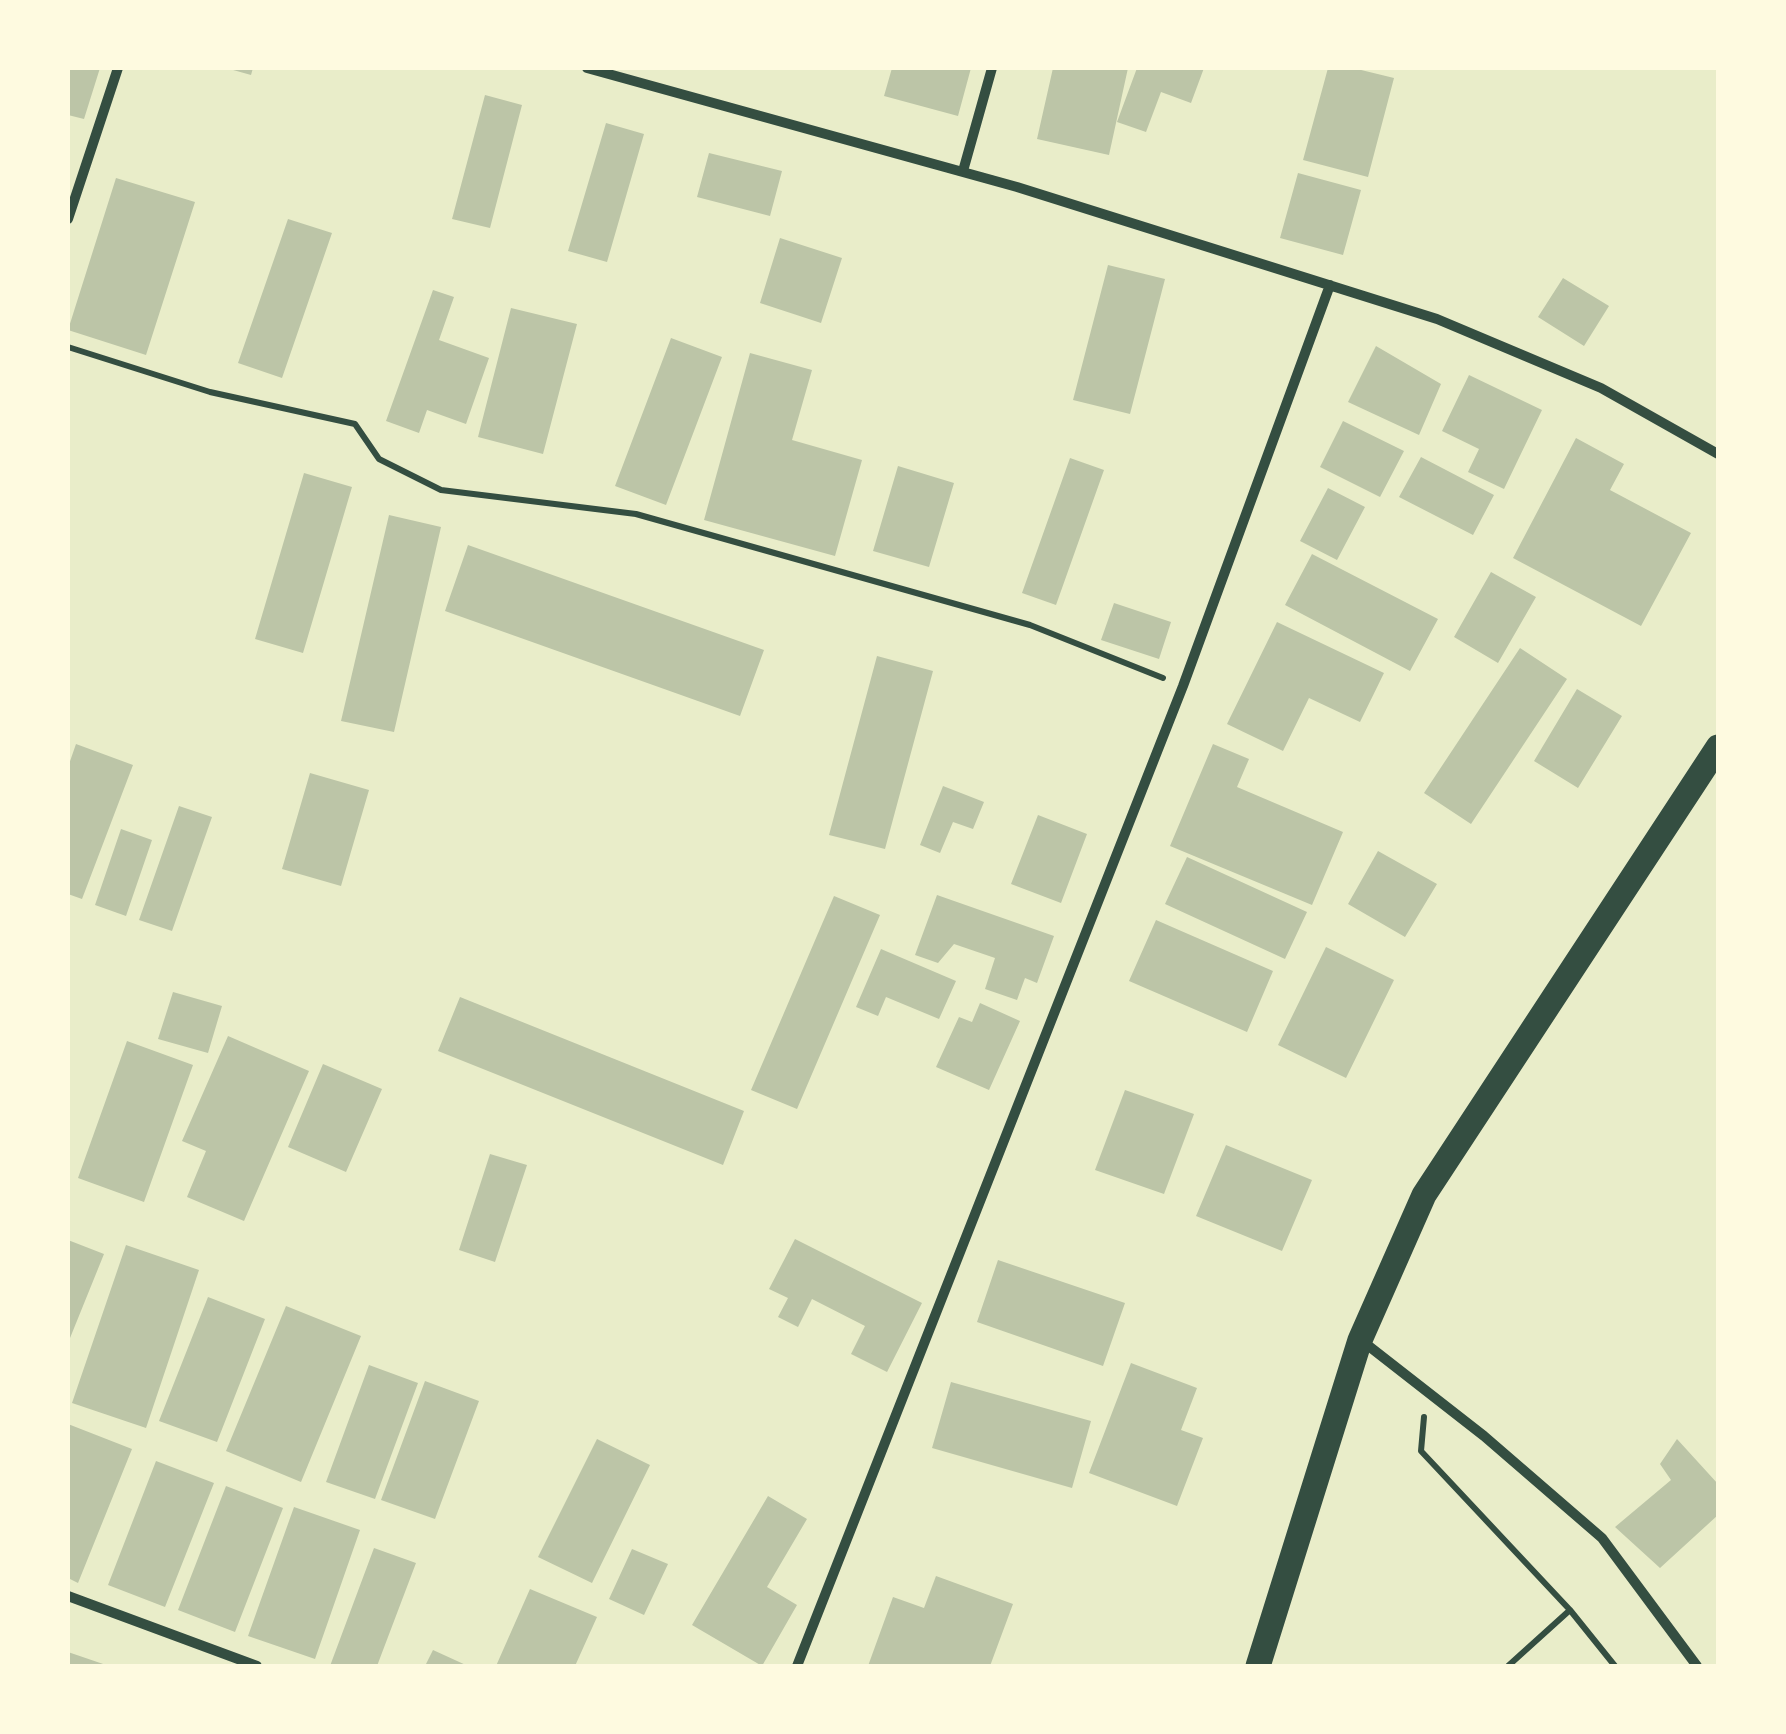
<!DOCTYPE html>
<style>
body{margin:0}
#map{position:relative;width:1786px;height:1734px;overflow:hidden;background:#e9edc9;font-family:"Space Grotesk",sans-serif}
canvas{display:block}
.frame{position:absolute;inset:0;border:70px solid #fefae0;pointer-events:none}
</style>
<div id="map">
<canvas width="1786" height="1734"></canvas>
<div class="frame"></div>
</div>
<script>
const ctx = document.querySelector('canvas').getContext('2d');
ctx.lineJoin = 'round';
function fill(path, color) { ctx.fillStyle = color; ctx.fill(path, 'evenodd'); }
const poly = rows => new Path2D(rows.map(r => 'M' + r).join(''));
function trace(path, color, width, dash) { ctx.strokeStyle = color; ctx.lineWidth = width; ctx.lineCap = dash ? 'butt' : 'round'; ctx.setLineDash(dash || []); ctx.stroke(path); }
fill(poly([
 [68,68,100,68,84,119,68,115],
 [226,68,253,68,251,75],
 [892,68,971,68,958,116,884,96],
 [1053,68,1128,68,1109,155,1037,139],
 [1137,68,1204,68,1191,103,1161,92,1146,132,1117,122],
 [1328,68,1353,68,1394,78,1368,177,1303,160],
 [485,95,522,105,490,228,452,219],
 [606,123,644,134,607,262,568,251],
 [709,153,782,171,770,216,697,197],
 [1298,173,1361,190,1343,255,1280,238],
 [116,178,195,202,146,355,68,330],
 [288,219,332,233,282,378,238,363],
 [780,238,842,258,821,323,760,303],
 [1108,265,1165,279,1130,414,1073,400],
 [1563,278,1609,306,1584,346,1538,317],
 [433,290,454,297,439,340,489,358,466,424,427,410,419,433,386,421],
 [511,308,577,324,543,454,478,437],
 [671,338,722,357,666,505,615,486],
 [1376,346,1441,384,1419,435,1348,402],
 [750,353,812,370,792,440,862,460,835,556,704,520],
 [1469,375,1542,410,1504,489,1468,472,1479,449,1442,431],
 [1343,421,1404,451,1380,497,1320,467],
 [1576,438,1624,464,1610,490,1691,533,1641,626,1513,558],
 [1421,457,1494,495,1473,535,1399,497],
 [1070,458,1104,470,1056,605,1022,593],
 [898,466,954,483,929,567,873,551],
 [304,473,352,487,303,653,255,639],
 [1328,488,1365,507,1337,560,1300,541],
 [389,515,441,527,394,732,341,721],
 [468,545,764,650,740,716,445,611],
 [1312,554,1438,619,1410,671,1285,605],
 [1491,572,1536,597,1498,663,1454,637],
 [1114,603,1171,622,1159,659,1101,640],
 [1277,622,1384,673,1360,722,1309,698,1283,751,1227,724],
 [1520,648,1567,679,1471,824,1424,793],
 [877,656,933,671,885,849,829,835],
 [1577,689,1622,716,1578,788,1534,761],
 [76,744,133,765,82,899,68,894,68,767],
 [1213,744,1249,759,1237,787,1343,832,1312,905,1170,846],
 [310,773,369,790,341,886,282,869],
 [943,786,984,802,973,829,953,822,940,853,920,845],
 [179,806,212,817,172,931,139,920],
 [1038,815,1087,834,1061,903,1011,884],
 [121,829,152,840,126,916,95,905],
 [1378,851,1437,884,1405,937,1348,904],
 [1187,857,1307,912,1285,959,1165,904],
 [937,895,1054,936,1037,983,1025,978,1017,1000,985,989,995,958,954,944,938,963,915,955],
 [834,896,880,915,797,1109,751,1090],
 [1156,920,1273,971,1247,1032,1129,981],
 [1326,947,1394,980,1346,1078,1278,1045],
 [881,949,956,981,939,1019,886,997,878,1016,856,1007],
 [173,992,222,1006,208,1053,158,1039],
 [460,997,744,1111,723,1165,438,1051],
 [980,1003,1020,1021,989,1090,936,1067,959,1017,972,1022],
 [228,1036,309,1071,244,1221,187,1197,206,1151,182,1141],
 [127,1041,193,1065,144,1202,78,1178],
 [323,1064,382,1089,346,1172,288,1147],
 [1125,1090,1194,1114,1164,1194,1095,1170],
 [1226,1145,1312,1180,1282,1251,1196,1216],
 [490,1154,527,1165,495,1262,459,1250],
 [795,1239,922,1303,887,1372,851,1354,865,1326,812,1299,798,1327,778,1317,788,1298,769,1289],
 [68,1240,104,1254,68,1343],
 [126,1245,199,1270,146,1428,72,1403],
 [998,1260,1125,1303,1103,1366,977,1322],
 [208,1297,265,1319,217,1442,159,1421],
 [286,1306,361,1336,301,1482,226,1451],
 [1131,1363,1197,1388,1181,1430,1203,1438,1177,1506,1089,1473],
 [369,1365,418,1383,375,1499,326,1482],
 [425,1381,479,1401,435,1519,381,1500],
 [951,1382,1091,1421,1072,1488,932,1448],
 [68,1424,132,1449,78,1583,68,1578],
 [597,1439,650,1465,592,1583,538,1557],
 [1677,1439,1718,1484,1718,1515,1660,1568,1615,1527,1671,1480,1660,1464],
 [156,1461,214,1483,165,1607,108,1585],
 [226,1486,283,1508,235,1632,178,1610],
 [768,1496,807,1519,767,1587,797,1605,762,1666,692,1625],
 [294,1507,360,1530,315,1659,248,1636],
 [374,1548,416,1563,377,1666,330,1666],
 [632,1549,668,1564,644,1615,609,1599],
 [936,1576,1013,1604,990,1666,868,1666,893,1597,924,1608],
 [530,1589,597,1617,575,1666,496,1666],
 [433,1650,468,1666,425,1666],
 [68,1652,109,1666,68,1666]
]), '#bcc5a7');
trace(poly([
 [68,347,210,392,355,424,379,459,441,490,636,514,1030,625,1163,678],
 [1424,1417,1421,1451,1570,1610,1508,1666],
 [1570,1610,1615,1666]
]), '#344e41', 6);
trace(poly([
 [587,68,1017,187,1437,319,1601,388,1718,454],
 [963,171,992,68],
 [68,219,118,68],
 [1361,1340,1484,1436,1602,1538,1697,1666],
 [68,1596,257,1666],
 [797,1666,1183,686,1330,285]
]), '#344e41', 10);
trace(poly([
 [1258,1666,1360,1340,1424,1195,1718,747]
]), '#344e41', 25);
</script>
